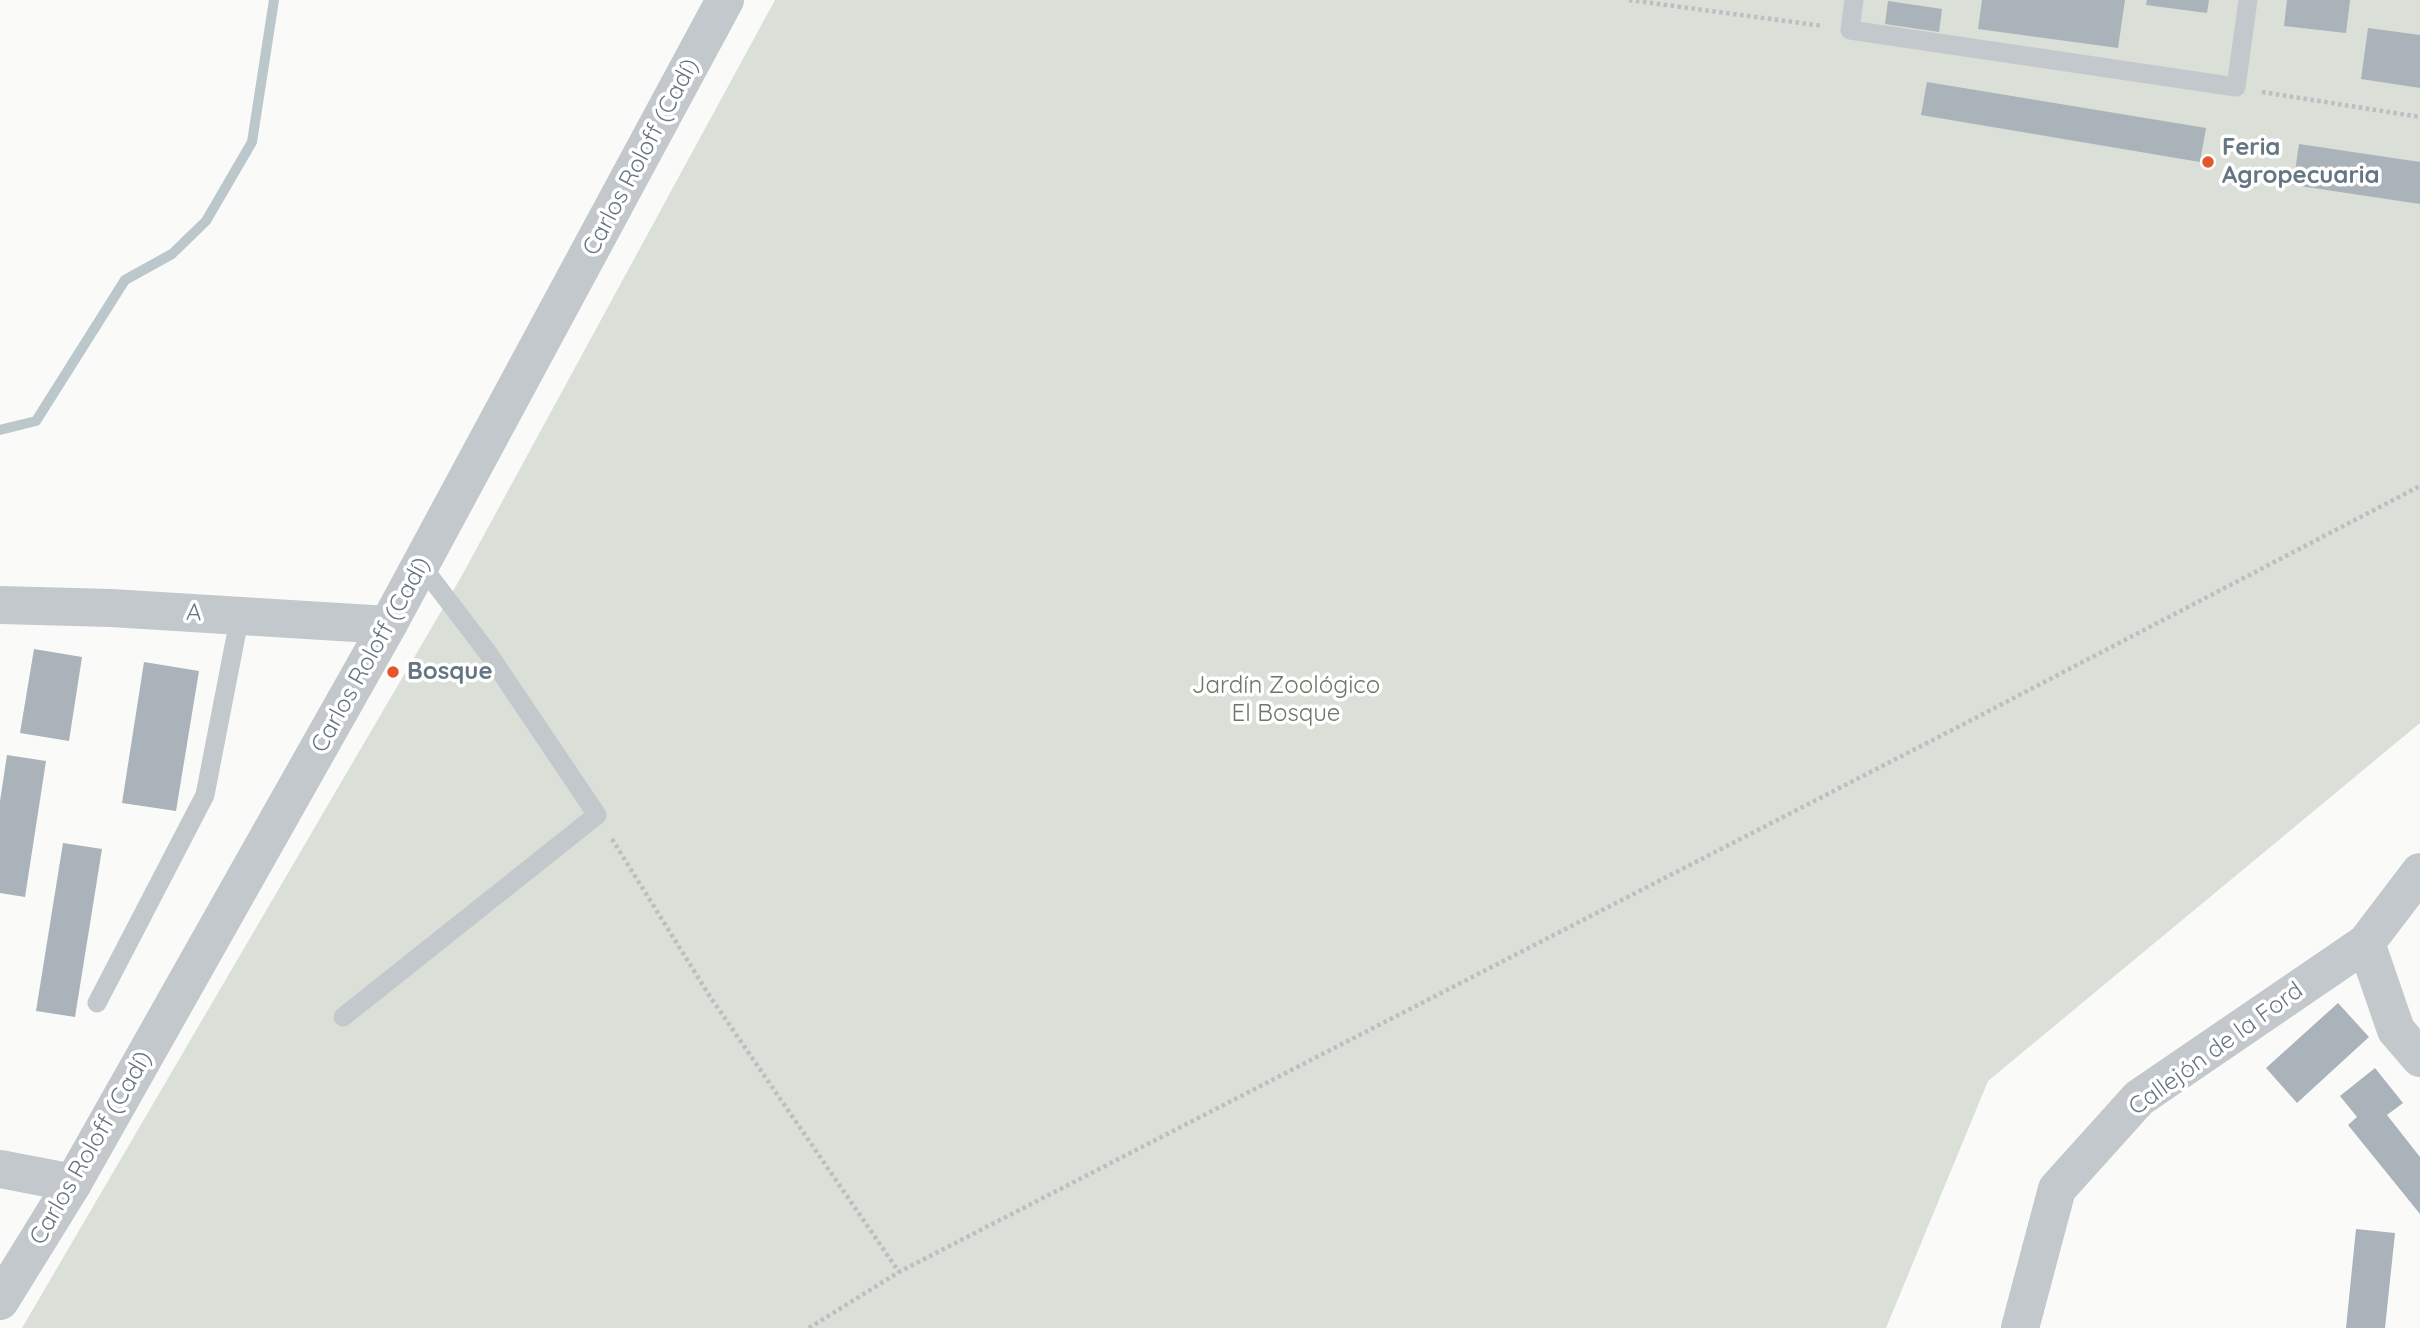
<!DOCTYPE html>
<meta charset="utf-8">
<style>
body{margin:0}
canvas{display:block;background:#fafaf8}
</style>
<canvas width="2420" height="1328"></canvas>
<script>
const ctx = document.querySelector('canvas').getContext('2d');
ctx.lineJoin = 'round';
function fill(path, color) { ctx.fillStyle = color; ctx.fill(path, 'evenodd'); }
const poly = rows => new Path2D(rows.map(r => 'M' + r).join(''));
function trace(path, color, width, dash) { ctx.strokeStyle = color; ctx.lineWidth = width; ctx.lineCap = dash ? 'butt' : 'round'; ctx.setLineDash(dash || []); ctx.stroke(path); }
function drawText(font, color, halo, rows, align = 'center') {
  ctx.font = font + ' Quicksand,sans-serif'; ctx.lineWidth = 7; ctx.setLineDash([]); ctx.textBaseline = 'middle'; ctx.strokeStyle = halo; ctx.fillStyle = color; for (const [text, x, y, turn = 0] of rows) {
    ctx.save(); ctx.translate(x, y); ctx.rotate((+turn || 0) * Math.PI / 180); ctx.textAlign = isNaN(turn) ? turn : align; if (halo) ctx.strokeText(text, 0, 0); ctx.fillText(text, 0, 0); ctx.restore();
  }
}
fill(poly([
 [775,0,2420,0,2420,723,1988,1081,1886,1328,22,1328,460,579]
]), '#dadfd7');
trace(poly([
 [0,430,36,421,125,280,172,254,206,221,252,142,274,0]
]), '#bbc7cb', 10);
fill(poly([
 [1982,0,2125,0,2118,48,1978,29],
 [2147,0,2209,0,2207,13,2146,5],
 [2287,0,2350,0,2346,33,2284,26],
 [1888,1,1942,9,1939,32,1885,24],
 [2368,28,2420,35,2420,88,2361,79],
 [1927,82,2206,128,2200,162,1921,115],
 [2299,144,2420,162,2420,204,2293,185],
 [34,649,82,657,69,741,20,733],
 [144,662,199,671,176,811,122,803],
 [7,755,46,761,25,897,0,893,0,801],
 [63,843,102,849,75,1017,36,1011],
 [2338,1003,2369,1037,2297,1103,2266,1068],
 [2375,1068,2403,1103,2387,1115,2420,1157,2420,1214,2348,1125,2357,1117,2340,1096],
 [2356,1229,2395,1233,2385,1328,2346,1328]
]), '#aab3b9');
trace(poly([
 [1629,0,1823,26],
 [2262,92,2420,117],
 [612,839,709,995,899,1272],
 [809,1328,899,1272,1960,726,2420,486]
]), '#bbbfc2', 4.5, [3.5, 3.5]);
trace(poly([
 [1854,0,1850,30,2236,87,2248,0],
 [97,1003,205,795,240,615],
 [343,1017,597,815,488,653,421,565]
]), '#c3c8cc', 19);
trace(poly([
 [0,605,111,608,388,625],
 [2366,943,2396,1030,2420,1058],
 [0,1169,73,1183],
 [2020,1328,2057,1189,2139,1098,2366,943,2420,872]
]), '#c3c8cc', 38);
trace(poly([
 [0,1301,73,1183,388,625,725,0]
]), '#c3c8cc', 38);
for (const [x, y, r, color] of [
 [2208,162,7,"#e4572e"],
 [393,672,7,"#e4572e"]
]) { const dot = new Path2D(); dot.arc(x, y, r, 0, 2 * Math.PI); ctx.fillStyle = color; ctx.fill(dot); trace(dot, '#fff', 2.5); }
drawText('bold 24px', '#657683', '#fff', [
 ["Feria",2222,148],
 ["Agropecuaria",2222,176],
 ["Bosque",407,672]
], 'left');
drawText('24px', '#657683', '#fff', [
 ["Carlos Roloff (Cadí)",641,157,-62],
 ["A",194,613,3],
 ["Carlos Roloff (Cadí)",371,655,-61],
 ["Callejón de la Ford",2216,1049,-36],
 ["Carlos Roloff (Cadí)",91,1148,-60]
]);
drawText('24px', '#687a64', '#fff', [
 ["Jardín Zoológico",1286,686],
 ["El Bosque",1286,714]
]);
</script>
